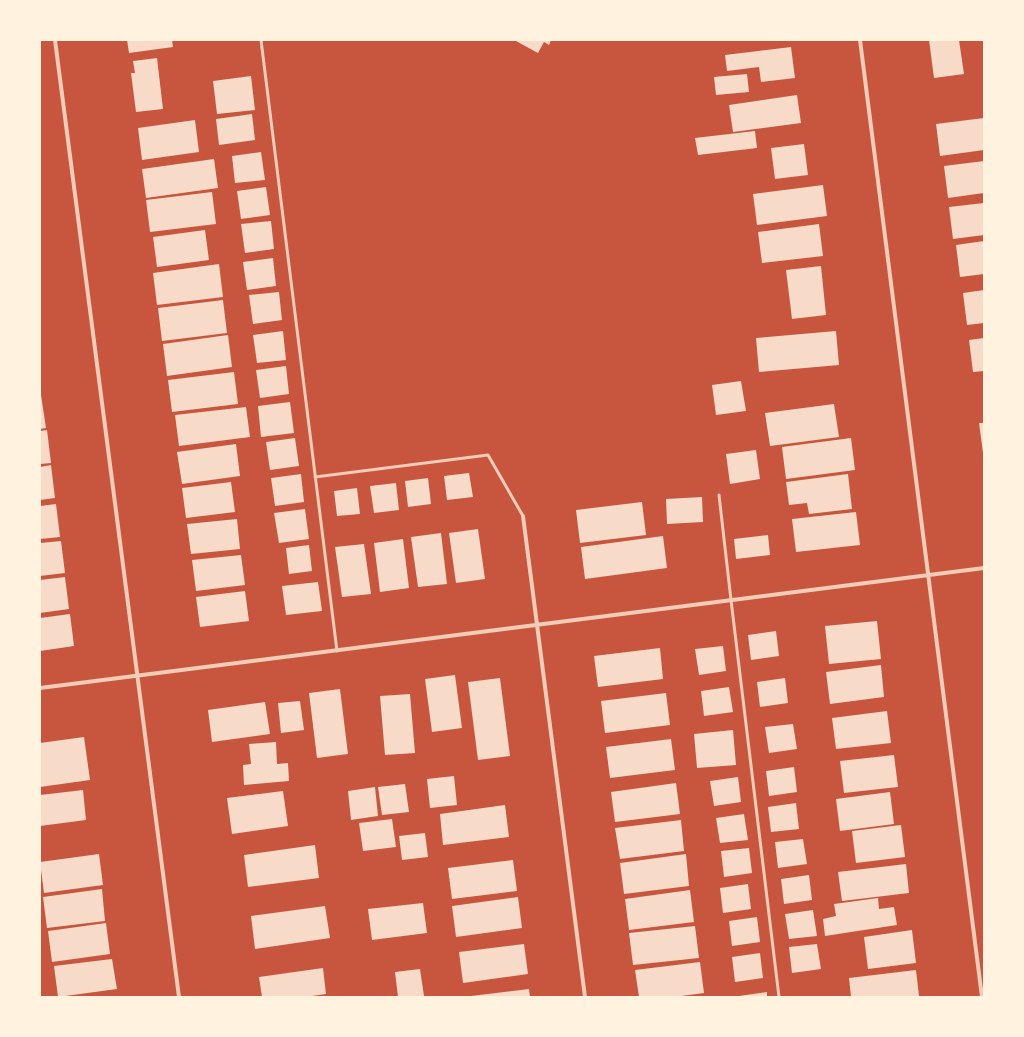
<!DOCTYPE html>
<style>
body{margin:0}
#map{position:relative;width:1024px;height:1037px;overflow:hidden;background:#c8553d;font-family:"Roboto Condensed",sans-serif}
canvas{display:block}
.frame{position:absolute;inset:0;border:41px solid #fff3e0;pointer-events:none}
</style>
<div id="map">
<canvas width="1024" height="1037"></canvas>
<div class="frame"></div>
</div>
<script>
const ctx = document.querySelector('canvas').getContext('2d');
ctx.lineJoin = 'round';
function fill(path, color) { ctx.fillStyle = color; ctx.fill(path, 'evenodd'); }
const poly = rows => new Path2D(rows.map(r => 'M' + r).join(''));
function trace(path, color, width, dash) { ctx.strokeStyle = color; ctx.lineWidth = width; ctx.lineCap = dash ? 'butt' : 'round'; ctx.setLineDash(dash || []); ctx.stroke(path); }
fill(poly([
 [127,40,172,40,173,47,129,53],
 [514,40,551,40,549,45,544,42,538,53],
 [929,40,959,40,964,74,934,78],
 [791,47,795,78,761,82,759,67,727,71,725,55],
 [157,58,163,109,136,112,131,73,135,73,133,61],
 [747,74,749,92,716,95,714,77],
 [251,76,255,110,217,114,213,81],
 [797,95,801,123,733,132,729,105],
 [252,114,255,140,219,145,216,119],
 [984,118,984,150,940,156,936,124],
 [195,120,199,152,142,160,138,128],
 [755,131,757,148,698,155,695,138],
 [804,144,808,175,775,179,771,148],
 [261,152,265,180,235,183,232,156],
 [214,159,218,188,146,198,142,169],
 [984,161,984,193,948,198,944,166],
 [823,185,827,216,757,225,753,194],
 [266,187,270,215,241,219,237,191],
 [212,192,216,224,150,232,146,200],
 [984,203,984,235,953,239,949,207],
 [271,221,274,249,245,253,241,224],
 [819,224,823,256,762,263,758,232],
 [205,230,209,260,157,267,153,237],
 [984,241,984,274,960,277,956,245],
 [273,258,276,286,247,290,243,262],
 [219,264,223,297,157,305,153,273],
 [821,266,826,315,792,319,786,270],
 [984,290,984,323,967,325,963,293],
 [279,292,282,320,253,324,249,295],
 [223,300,227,333,162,341,158,308],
 [283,331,286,360,257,363,253,335],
 [836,331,839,365,759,372,756,338],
 [228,335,232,367,167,376,163,344],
 [984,338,984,371,973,372,969,340],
 [286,366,289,394,260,398,256,370],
 [234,372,238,404,172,412,168,380],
 [741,381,746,411,716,415,712,385],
 [41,395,46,428,40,429,40,396],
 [290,402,294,433,261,437,258,406],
 [834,404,839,437,770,446,765,413],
 [246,407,250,437,179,446,175,415],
 [979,423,984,423,984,453,983,453],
 [47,430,51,463,40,464,40,431],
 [295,438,299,466,270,470,266,442],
 [851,438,855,470,786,479,782,447],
 [236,444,240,476,182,484,177,452],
 [756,450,760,479,730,484,726,454],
 [51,465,55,498,40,500,40,467],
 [469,473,473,497,447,500,444,476],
 [301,474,304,502,275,506,271,478],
 [848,474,852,509,809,514,807,503,789,505,786,482],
 [428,478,431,504,408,507,405,481],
 [231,482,235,512,186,518,182,488],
 [396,483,399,510,374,513,370,486],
 [357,488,360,514,337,516,334,491],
 [702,497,703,522,667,524,666,499],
 [642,502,646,535,580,543,576,510],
 [56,504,60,537,40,539,40,506],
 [305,509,309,539,279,543,274,513],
 [856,512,860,545,796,552,792,519],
 [237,519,240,549,191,554,187,524],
 [478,529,485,579,456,583,449,533],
 [441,533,447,584,418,587,411,537],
 [768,535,770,555,736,559,734,539],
 [663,536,667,568,585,579,581,547],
 [403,539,409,588,380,592,374,543],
 [61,541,65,573,40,576,40,543],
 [364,544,371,594,342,597,335,547],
 [309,545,312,571,289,574,286,548],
 [241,555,245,585,196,591,192,560],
 [65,577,69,609,40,613,40,580],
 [318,582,322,611,286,615,282,586],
 [245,591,249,621,200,627,196,597],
 [70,614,74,646,40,651,40,618],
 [877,621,881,659,829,664,825,626],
 [776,631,779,656,751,660,748,635],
 [723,646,726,671,699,675,695,649],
 [660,648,663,679,598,687,594,656],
 [881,665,884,697,830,704,826,672],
 [455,675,462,728,432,732,425,679],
 [500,678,510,756,478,760,468,682],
 [785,678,788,703,760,707,757,682],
 [729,687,733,712,704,716,701,691],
 [340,689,348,754,317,758,309,693],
 [666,693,670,725,605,733,601,701],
 [410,694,415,753,385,755,380,696],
 [300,701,304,730,281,733,278,703],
 [265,702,270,734,212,742,208,710],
 [887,711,891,743,836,749,832,718],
 [793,724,797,749,769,753,765,727],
 [733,730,736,765,697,768,694,734],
 [84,737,90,780,40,787,40,743],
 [671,739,675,770,610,778,606,747],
 [276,742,277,764,288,763,289,781,244,785,243,765,251,764,249,744],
 [894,755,898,787,844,793,840,761],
 [794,767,797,792,769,796,766,771],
 [454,776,457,805,430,808,427,779],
 [738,777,741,802,714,806,710,781],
 [676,783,680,814,615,822,611,792],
 [405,784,409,812,382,815,378,787],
 [375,787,378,816,351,820,348,791],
 [83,790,86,820,40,826,40,795],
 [283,791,288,826,232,834,227,798],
 [890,792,894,824,840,831,836,799],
 [796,803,799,829,771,832,768,807],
 [505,805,509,837,443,845,440,814],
 [744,814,748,840,720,843,716,818],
 [392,819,396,847,363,851,359,823],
 [681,820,684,851,620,859,615,828],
 [901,825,905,857,856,863,852,831],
 [425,833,428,857,402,860,399,836],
 [803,839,807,864,778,868,775,842],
 [315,845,319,878,248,887,244,855],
 [749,848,752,873,724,877,721,851],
 [99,854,103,885,44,893,40,862],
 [686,854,689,886,624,894,620,863],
 [513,860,517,891,452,899,448,868],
 [906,864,909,893,842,901,838,872],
 [809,875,812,900,784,904,781,879],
 [748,884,751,909,723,913,720,888],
 [102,889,105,921,47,928,43,897],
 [690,890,694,922,629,930,625,899],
 [518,897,522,928,456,937,452,906],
 [878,898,879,909,894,907,897,925,825,936,823,919,836,916,834,904],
 [423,903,427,933,372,940,368,909],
 [325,906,330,938,255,949,251,916],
 [813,910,817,936,789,939,785,914],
 [757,917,760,942,732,946,729,921],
 [106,923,110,954,52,962,48,931],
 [695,926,699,958,633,965,629,933],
 [912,930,916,963,868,969,864,937],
 [524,944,528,974,463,983,459,952],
 [817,944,821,969,792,973,789,947],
 [760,953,763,978,735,982,732,957],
 [112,959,117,989,58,997,54,966],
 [700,962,704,993,674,997,639,997,635,970],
 [323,968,326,994,305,997,262,997,259,977],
 [420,969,424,996,398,997,395,972],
 [916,970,919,996,908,997,851,997,849,978],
 [529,989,530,997,471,997,471,996],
 [767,992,767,997,739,997,739,996]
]), '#f7dbc8');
trace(poly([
 [261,40,337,651],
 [315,477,488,455,523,516],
 [719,495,731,600,779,997]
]), '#f1ccb7', 3);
trace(poly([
 [55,40,179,997],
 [860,40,982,997],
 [523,516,585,997],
 [40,688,984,568]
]), '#f1ccb7', 4);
</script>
